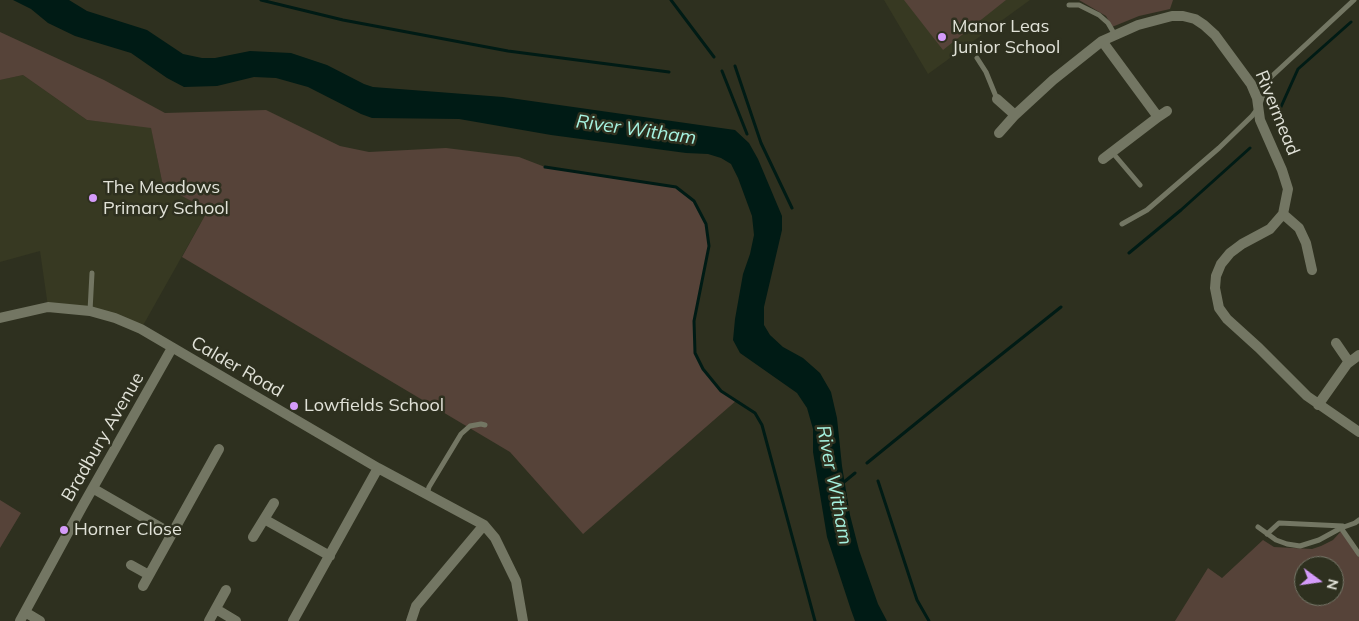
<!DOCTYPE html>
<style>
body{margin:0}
#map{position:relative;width:1359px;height:621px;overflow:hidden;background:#2e301f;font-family:Mulish,sans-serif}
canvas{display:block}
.north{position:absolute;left:1294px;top:556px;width:50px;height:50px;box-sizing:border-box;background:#2e301f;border:1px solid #767769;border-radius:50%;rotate:104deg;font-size:14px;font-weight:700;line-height:20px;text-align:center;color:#e1e2d8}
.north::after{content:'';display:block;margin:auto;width:18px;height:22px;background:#d59bfa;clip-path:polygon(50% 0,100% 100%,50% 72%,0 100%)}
</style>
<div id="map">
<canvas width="1359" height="621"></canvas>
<div class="north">N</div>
</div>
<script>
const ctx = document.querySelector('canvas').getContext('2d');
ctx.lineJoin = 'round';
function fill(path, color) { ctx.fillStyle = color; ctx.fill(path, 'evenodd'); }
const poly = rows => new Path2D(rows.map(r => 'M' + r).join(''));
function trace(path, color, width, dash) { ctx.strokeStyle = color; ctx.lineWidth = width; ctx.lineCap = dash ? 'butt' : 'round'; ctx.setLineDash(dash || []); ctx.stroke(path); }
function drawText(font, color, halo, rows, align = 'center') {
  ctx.font = font + ' Mulish,sans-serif'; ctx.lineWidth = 5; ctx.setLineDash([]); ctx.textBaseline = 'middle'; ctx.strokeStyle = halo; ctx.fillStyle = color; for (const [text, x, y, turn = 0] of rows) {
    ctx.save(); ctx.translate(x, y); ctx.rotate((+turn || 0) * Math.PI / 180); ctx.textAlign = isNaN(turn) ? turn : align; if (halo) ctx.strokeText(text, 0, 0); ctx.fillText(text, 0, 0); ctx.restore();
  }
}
fill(poly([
 [884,0,1030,0,928,74],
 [23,75,87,120,151,127,163,186,208,210,141,329,115,318,48,307,40,251,0,262,0,80]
]), '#373922');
fill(poly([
 [904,0,1006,0,943,50],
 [1079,0,1173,0,1170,9,1139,16,1112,27,1106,16],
 [0,32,104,80,165,113,266,110,340,146,369,152,446,148,519,157,545,167,676,187,694,201,706,224,709,246,694,321,695,353,703,369,721,391,737,400,583,534,510,452,182,257,208,210,163,186,151,128,87,120,23,75,0,80],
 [0,500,21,513,0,548],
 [1343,529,1359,551,1359,621,1175,621,1208,568,1222,578,1263,540,1274,547,1312,549,1321,546,1333,540],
 [1304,566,1334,566,1334,596,1304,596]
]), '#564339');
fill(poly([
 [13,0,69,0,87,11,147,30,183,54,202,58,215,58,250,51,291,53,327,65,364,84,373,87,503,97,735,130,749,143,758,159,782,216,782,230,764,307,764,325,770,335,783,347,803,358,820,373,831,392,837,418,842,466,850,515,859,550,878,604,887,621,855,621,851,610,827,537,813,452,813,429,807,408,797,393,740,353,733,340,735,319,743,274,750,254,754,235,752,216,738,178,731,164,721,158,708,154,686,153,551,135,459,119,372,118,361,114,308,87,276,78,254,77,217,86,184,87,167,78,131,53,75,36,48,23,31,9]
]), '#001b15');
trace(poly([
 [261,0,343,20,508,51,669,72],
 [671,0,714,57],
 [735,66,761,143,792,208],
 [722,71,747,134],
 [1280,109,1298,69,1351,22],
 [545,167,676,187,694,201,706,224,709,246,694,321,695,353,703,369,721,391,755,413,762,425,815,621],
 [1129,253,1181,210,1250,148],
 [867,463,963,385,1061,307],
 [878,481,917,600,929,621],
 [844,482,855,473]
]), '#001b15', 3);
trace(poly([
 [1069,5,1079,5,1099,15,1108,23,1115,35],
 [977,58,986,72,997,99],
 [1112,152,1140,185],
 [1122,224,1147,210,1219,148,1252,116,1259,107,1263,95,1271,77,1354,0],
 [90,311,92,273],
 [427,494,429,487,461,434,470,426,481,424,485,425],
 [1258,527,1276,540,1287,544,1300,546,1319,540,1341,528,1355,523,1359,520],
 [1341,528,1359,554],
 [1267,534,1279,523,1343,526]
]), '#737663', 5);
trace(poly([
 [1102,41,1158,117,1103,159],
 [997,99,1015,115],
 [1158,117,1167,111],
 [999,133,1015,115,1053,80,1102,41,1138,25,1172,16,1183,16,1195,19,1204,25,1215,35,1251,84,1257,98,1260,120,1282,170,1288,189,1283,214,1270,229,1242,244,1230,253,1221,264,1216,276,1215,288,1219,308,1227,319,1259,348,1307,396,1359,432],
 [1283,214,1299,228,1306,243,1312,270],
 [0,318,48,307,90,311,115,318,141,329,378,468,484,525,495,538,516,581,523,621],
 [1336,343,1349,362],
 [1318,405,1347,364,1359,355],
 [94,489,172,534],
 [264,519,330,556],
 [253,537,274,503],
 [131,565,149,575],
 [143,586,219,449],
 [216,609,236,621],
 [25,612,40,621],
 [20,621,82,507,172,348],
 [209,621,226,590],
 [293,621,378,468],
 [411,621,416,606,484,525]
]), '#737663', 10);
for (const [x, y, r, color] of [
 [942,37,5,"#d59bfa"],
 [93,198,5,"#d59bfa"],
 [294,406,5,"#d59bfa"],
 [64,530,5,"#d59bfa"]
]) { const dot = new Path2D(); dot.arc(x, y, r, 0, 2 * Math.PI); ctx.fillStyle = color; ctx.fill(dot); trace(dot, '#2e301f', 2); }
drawText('18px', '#e1e2d8', '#2e301f', [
 ["Manor Leas",952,27],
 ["Junior School",952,48],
 ["The Meadows",103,188],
 ["Primary School",103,209],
 ["Lowfields School",304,406],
 ["Horner Close",74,530]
], 'left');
drawText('18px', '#e1e2d8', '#2e301f', [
 ["Rivermead",1277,113,68],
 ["Calder Road",237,367,30],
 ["Bradbury Avenue",103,437,-60]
]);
drawText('italic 19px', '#a6f2e0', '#2e301f', [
 ["River Witham",636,130,8],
 ["River Witham",834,485,79]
]);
</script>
